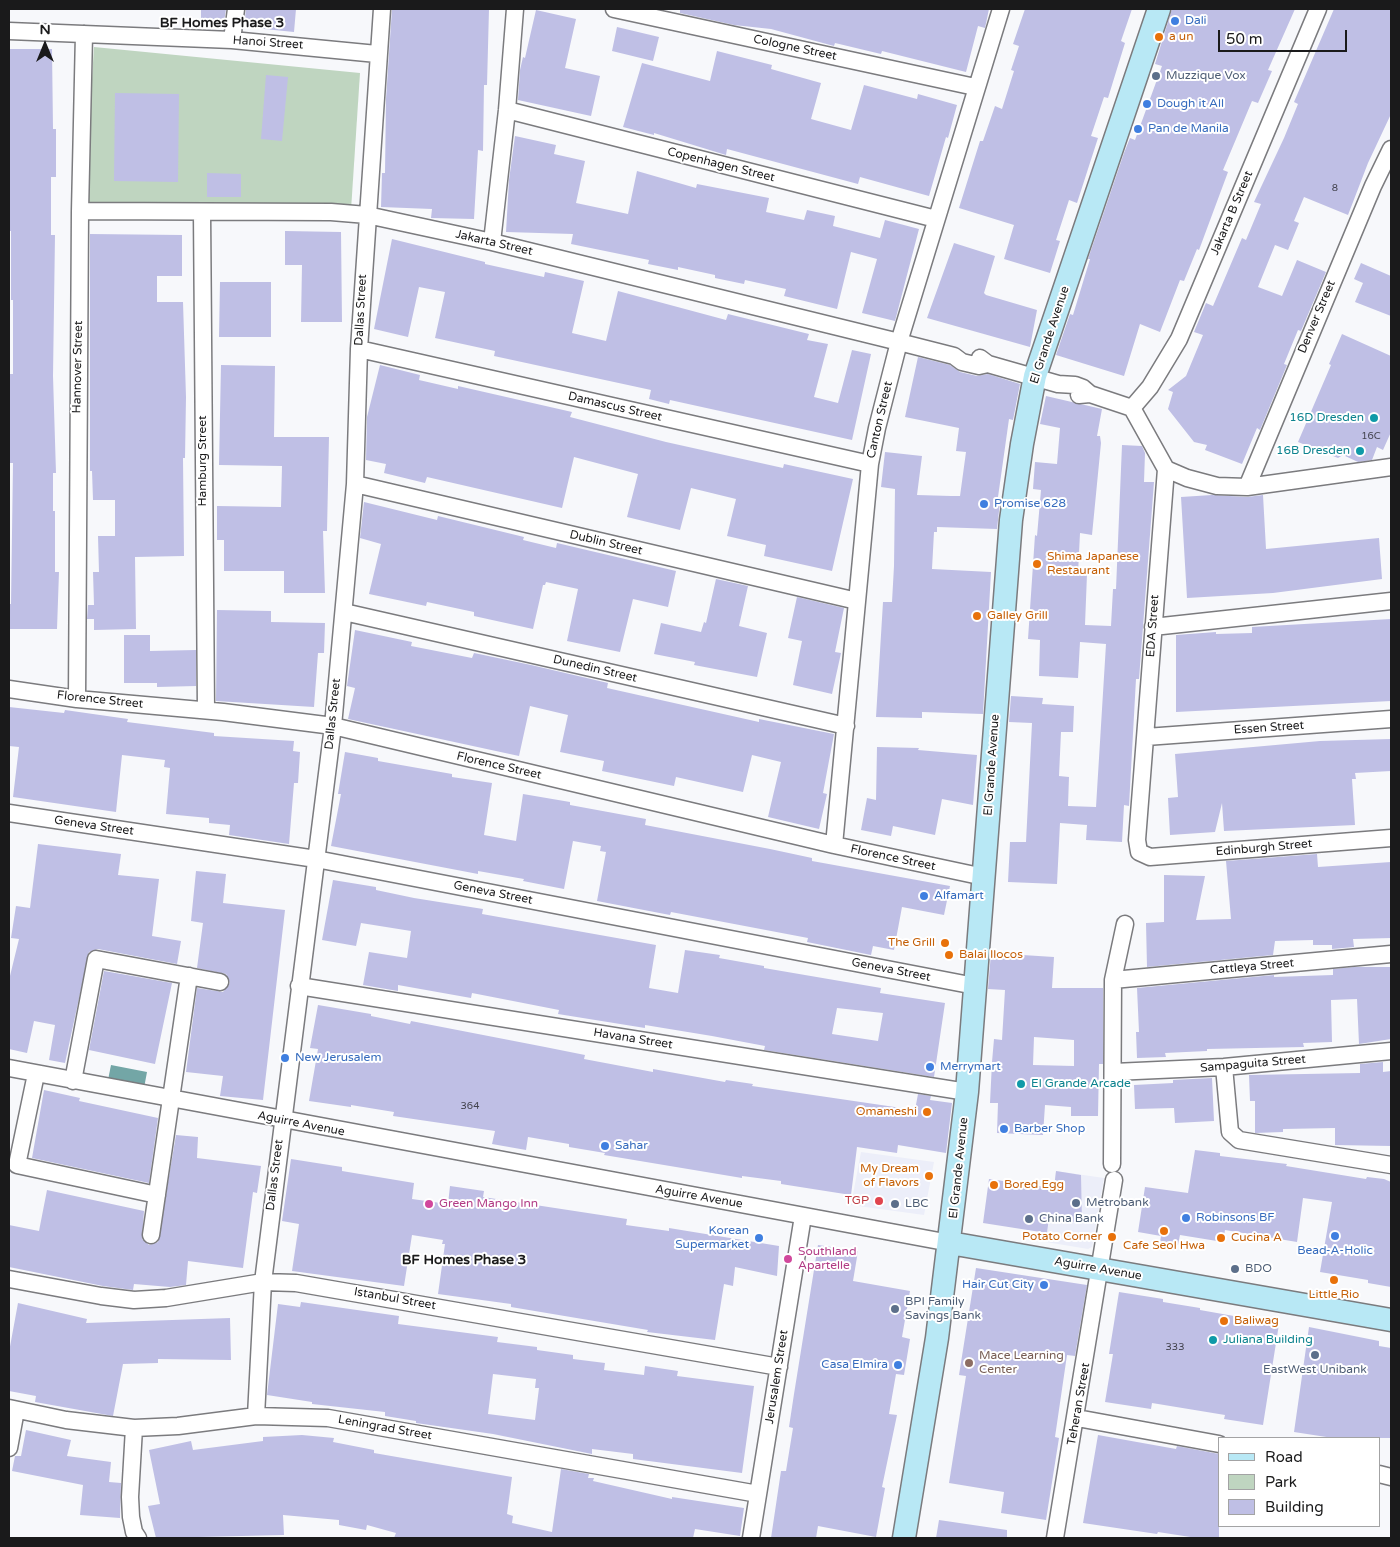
<!DOCTYPE html>
<style>
body{margin:0}
#map{position:relative;width:1400px;height:1547px;overflow:hidden;background:#f7f8fb;font-family:"Varela Round",sans-serif}
canvas{display:block}
.frame{position:absolute;inset:0;border:10px solid #1a1a1b;pointer-events:none}
.legend{position:absolute;left:1218px;top:1437px;width:162px;height:90px;box-sizing:border-box;background:#fff;border:1px solid #a3a3a4;margin:0;padding:6px 9px;list-style:none;font-size:15px;color:#1a1a1b}
.legend li{display:flex;align-items:center;gap:10px;height:25px}
.legend b{width:25px;border:1px solid #a3a3a4}
.north{position:absolute;left:20px;top:20px;width:50px;height:50px;-webkit-text-stroke:4px #fff;paint-order:stroke;rotate:0deg;font-size:14px;font-weight:700;line-height:20px;text-align:center;color:#1a1a1b}
.north::after{content:'';display:block;margin:auto;width:18px;height:22px;background:#1a1a1b;clip-path:polygon(50% 0,100% 100%,50% 72%,0 100%)}
.scale{position:absolute;left:1218px;top:30px;width:129px;height:22px;box-sizing:border-box;border:2px solid #1a1a1b;border-top:0;padding-left:6px;font-size:15px;line-height:18px;white-space:nowrap;color:#1a1a1b;-webkit-text-stroke:4px #fff;paint-order:stroke}
</style>
<div id="map">
<canvas width="1400" height="1547"></canvas>
<div class="frame"></div>
<ul class="legend">
<li><b style="height:6px;background:#b8e8f5"></b>Road</li>
<li><b style="height:14px;background:#bfd5c0"></b>Park</li>
<li><b style="height:14px;background:#bfbfe5"></b>Building</li>
</ul>
<div class="north">N</div>
<div class="scale">50 m</div>
</div>
<script>
const ctx = document.querySelector('canvas').getContext('2d');
ctx.lineJoin = 'round';
function fill(path, color) { ctx.fillStyle = color; ctx.fill(path, 'evenodd'); }
const poly = rows => new Path2D(rows.map(r => 'M' + r).join(''));
function trace(path, color, width, dash) { ctx.strokeStyle = color; ctx.lineWidth = width; ctx.lineCap = dash ? 'butt' : 'round'; ctx.setLineDash(dash || []); ctx.stroke(path); }
function drawText(font, color, halo, rows, align = 'center') {
  ctx.font = font + ' "Varela Round",sans-serif'; ctx.lineWidth = 4; ctx.setLineDash([]); ctx.textBaseline = 'middle'; ctx.strokeStyle = halo; ctx.fillStyle = color; for (const [text, x, y, turn = 0] of rows) {
    ctx.save(); ctx.translate(x, y); ctx.rotate((+turn || 0) * Math.PI / 180); ctx.textAlign = isNaN(turn) ? turn : align; if (halo) ctx.strokeText(text, 0, 0); ctx.fillText(text, 0, 0); ctx.restore();
  }
}
fill(poly([
 [861,1152,934,1162,924,1215,851,1205],
 [1056,1171,1104,1178,1092,1247,1088,1249,1046,1242]
]), '#eceef9');
fill(poly([
 [94,47,360,73,351,210,84,208]
]), '#bfd5c0');
fill(poly([
 [111,1065,147,1072,144,1088,108,1080]
]), '#73a6a6');
fill(poly([
 [201,9,226,9,224,22,201,21],
 [246,9,296,9,294,32,244,27],
 [392,9,489,9,487,85,484,85,483,151,478,150,474,219,431,218,432,209,381,207,382,173,385,173,386,99],
 [680,9,989,9,985,28,978,26,966,72,882,51,881,54,835,43,834,46,771,29,734,25,680,13],
 [1025,9,1132,9,1121,41,1125,43,1116,72,1108,98,1104,97,1091,136,1098,138,1077,203,1069,200,1056,240,1060,241,1050,273,1004,259,1014,225,959,208,980,141,983,141,995,106,1002,109,1014,71,1011,70,1019,46,1013,44],
 [1172,9,1295,9,1268,70,1272,71,1258,103,1252,101,1223,170,1228,172,1199,250,1197,249,1184,281,1180,280,1160,332,1140,324,1124,376,1056,355,1070,314,1073,315,1090,259,1088,259,1124,153,1130,138,1135,140,1162,66,1155,64],
 [1334,9,1391,9,1391,114,1368,163,1348,215,1304,197,1294,221,1299,223,1288,250,1275,245,1258,287,1282,296,1297,260,1326,272,1301,331,1298,330,1284,364,1287,365,1260,430,1257,428,1242,464,1205,450,1207,445,1194,442,1168,409,1173,392,1168,390,1186,376,1203,335,1194,332,1206,303,1213,306,1242,238,1246,240,1261,204,1254,202,1284,138,1298,104,1294,102],
 [536,10,576,19,565,68,600,76,591,116,518,100,520,70,523,57,525,58],
 [617,27,659,37,653,61,612,51],
 [9,49,52,49,53,129,56,129,56,177,51,177,51,235,55,235,53,376,56,473,53,473,53,511,55,511,55,572,59,572,57,629,9,629,9,604,11,604,13,463,9,463,9,374,13,374,13,300,11,300,11,231,9,231],
 [717,51,772,65,771,69,821,83,811,119,851,130,864,85,917,99,918,94,957,105,948,138,946,137,929,196,860,177,858,184,727,149,726,155,654,133,654,135,623,127,642,63,710,81],
 [266,75,288,77,282,141,261,139],
 [115,93,179,94,178,182,114,181],
 [515,136,556,145,554,154,585,161,576,203,628,214,637,171,696,188,697,184,769,198,766,212,804,220,807,210,835,216,833,226,880,238,885,220,919,229,895,321,862,313,877,259,851,252,837,309,784,296,786,289,745,280,744,284,715,278,715,275,678,267,678,270,648,264,649,260,571,244,573,234,506,232,509,180],
 [207,173,241,174,241,197,207,197],
 [285,231,341,232,342,322,301,322,302,265,285,265],
 [90,234,182,235,182,276,157,276,157,302,183,302,186,397,185,458,183,458,184,556,135,557,136,629,94,630,94,619,87,619,88,605,94,605,93,572,99,572,98,536,115,536,115,500,93,500,92,471,90,471],
 [392,239,485,262,485,264,544,277,545,272,584,281,572,333,606,341,618,291,726,320,728,314,809,334,807,340,828,344,814,397,838,403,852,350,871,354,852,440,670,400,669,404,649,399,651,390,494,356,495,351,435,338,445,292,419,287,408,337,374,329],
 [954,243,995,256,984,293,986,295,1037,310,1030,347,927,318],
 [1361,263,1391,276,1391,316,1355,302,1363,283,1354,279],
 [220,282,271,282,271,337,219,337],
 [1342,334,1391,356,1391,432,1383,450,1377,447,1372,460,1358,462,1343,455,1338,458,1298,442,1331,365,1329,364],
 [918,357,950,365,960,372,977,376,988,374,1020,384,1013,420,1009,419,998,497,1000,497,1000,502,997,529,937,527,937,532,934,532,932,569,991,572,983,714,922,712,922,718,876,717,883,602,892,602,894,566,895,489,881,487,885,452,922,456,917,495,951,496,960,496,966,452,956,451,959,428,905,417],
 [221,365,275,366,274,437,329,437,327,531,323,531,325,593,284,593,284,571,224,571,224,540,217,540,217,506,281,507,282,466,219,465],
 [380,365,420,375,419,380,458,389,458,386,572,412,570,417,666,442,783,468,784,464,853,479,832,571,764,556,766,545,727,536,736,499,691,488,680,530,627,517,638,474,574,457,562,508,427,477,425,483,384,473,386,464,366,460,367,417],
 [1046,396,1102,409,1097,436,1100,436,1101,443,1092,535,1080,533,1078,574,1087,574,1085,625,1111,626,1113,589,1116,589,1122,445,1142,446,1145,453,1144,482,1154,482,1139,679,1136,679,1129,806,1124,805,1122,842,1086,840,1087,825,1060,823,1057,884,1008,882,1010,842,1026,842,1032,723,1009,722,1011,696,1043,698,1042,704,1074,706,1073,732,1061,732,1059,776,1069,777,1068,806,1096,807,1106,644,1080,642,1078,678,1039,676,1040,640,1028,639,1035,535,1037,536,1041,490,1033,489,1035,462,1057,464,1060,428,1040,424],
 [1212,495,1247,497,1263,495,1266,549,1379,538,1382,579,1273,593,1187,598,1181,497],
 [364,502,437,520,438,516,524,537,523,540,556,548,557,543,676,571,668,607,633,599,620,652,567,641,578,589,546,582,545,585,543,585,533,629,474,616,474,612,427,602,426,606,369,594,381,544,360,538],
 [716,579,748,586,739,626,767,633,757,677,694,665,695,662,654,654,661,623,701,632,704,622,706,623],
 [797,597,844,608,835,652,841,653,832,694,793,685,802,641,788,638],
 [217,610,271,611,271,622,325,623,324,653,318,653,314,707,216,701],
 [1391,619,1391,701,1176,712,1176,635,1216,632,1216,634,1252,633,1252,627],
 [355,630,412,642,411,646,472,658,474,653,531,665,608,683,607,688,759,722,759,719,834,734,823,793,827,794,819,829,768,817,781,762,752,755,743,792,676,777,674,786,602,771,604,761,560,752,568,715,530,706,519,756,348,719,355,688,347,686],
 [124,635,150,635,150,651,196,650,196,686,157,687,157,683,124,683],
 [9,707,64,713,65,710,128,719,127,722,214,733,214,736,294,741,293,751,300,752,298,783,294,783,289,844,229,835,230,825,209,823,209,818,166,814,170,768,164,767,165,760,122,755,116,812,13,797,19,747,9,746],
 [1391,739,1391,771,1355,773,1356,779,1352,779,1355,825,1224,831,1222,803,1215,832,1170,835,1168,798,1178,797,1175,754,1320,741],
 [877,747,919,748,918,750,977,755,973,805,942,799,935,835,893,826,891,836,861,830,867,798,876,800],
 [345,752,378,758,378,761,452,774,452,777,492,783,484,835,516,841,523,794,570,802,570,805,646,819,645,825,770,849,812,858,812,861,950,886,944,915,902,907,894,950,873,946,871,955,807,942,808,938,671,912,670,915,597,901,606,852,600,851,601,846,573,841,564,889,523,881,524,879,478,871,478,874,331,846,341,794,338,794],
 [38,844,121,854,118,875,159,879,152,936,181,941,177,964,98,949,89,952,65,1063,49,1060,55,1025,34,1021,27,1053,9,1049,9,980,19,939,11,938,16,906,30,908],
 [1317,854,1318,867,1391,862,1391,938,1353,939,1354,947,1332,949,1332,945,1313,945,1313,940,1275,941,1273,955,1147,967,1146,923,1164,922,1164,875,1205,876,1196,920,1231,919,1226,861],
 [196,871,226,874,223,903,285,910,263,1100,220,1096,223,1076,186,1072,197,988,223,992,230,983,226,974,197,968,203,923,191,921],
 [333,880,376,887,376,890,414,898,483,909,482,914,656,945,649,988,678,993,685,950,720,955,719,958,764,966,764,968,881,988,880,993,945,1003,934,1077,764,1050,765,1046,712,1036,645,1025,645,1028,558,1014,559,1010,472,993,471,998,398,985,398,991,363,985,369,952,407,958,411,931,361,923,356,946,322,940],
 [837,1008,883,1013,878,1041,832,1034],
 [991,953,1054,957,1052,988,1103,988,1103,1064,1099,1064,1098,1116,1071,1116,1071,1107,1045,1105,1043,1135,997,1133,998,1103,990,1103,992,1062,994,1039,1002,1040,1005,990,988,989],
 [1034,1037,1074,1040,1074,1066,1033,1065],
 [1354,967,1391,967,1391,1039,1359,1044,1357,999,1331,1000,1332,1042,1303,1043,1304,1047,1207,1049,1207,1051,1165,1053,1166,1057,1137,1058,1136,1032,1139,1032,1137,988,1274,975,1274,977,1333,975,1333,969],
 [104,971,172,983,155,1064,89,1050],
 [318,1005,371,1014,371,1016,410,1024,411,1021,545,1047,585,1055,584,1059,653,1072,653,1069,725,1082,726,1080,753,1084,752,1086,915,1110,918,1094,931,1096,930,1100,952,1103,946,1153,898,1145,897,1153,857,1147,851,1195,781,1184,781,1181,742,1176,742,1178,604,1155,605,1153,569,1147,569,1144,528,1137,526,1150,492,1144,495,1131,393,1116,394,1112,351,1105,351,1107,309,1101,318,1049,310,1048],
 [1383,1062,1383,1072,1391,1071,1391,1146,1335,1145,1335,1128,1283,1129,1283,1132,1255,1133,1255,1101,1250,1101,1249,1075,1360,1073,1360,1064],
 [1212,1078,1214,1121,1175,1123,1174,1108,1135,1109,1134,1085,1173,1083,1173,1080],
 [44,1090,80,1098,79,1101,158,1118,149,1183,32,1158],
 [176,1135,198,1137,197,1158,261,1166,257,1193,253,1192,243,1268,188,1261,186,1285,170,1287,134,1284,133,1290,103,1286,9,1267,9,1225,39,1231,47,1190,144,1211,142,1239,149,1245,158,1242],
 [1195,1150,1220,1153,1220,1156,1287,1164,1286,1166,1366,1179,1367,1177,1384,1179,1391,1182,1391,1287,1368,1283,1368,1280,1320,1272,1332,1202,1303,1198,1297,1242,1225,1230,1223,1242,1180,1235,1178,1245,1160,1242,1161,1236,1138,1232,1145,1187,1188,1193],
 [291,1159,342,1167,342,1171,414,1183,412,1199,448,1204,450,1186,484,1191,483,1197,627,1219,626,1225,669,1231,669,1228,779,1246,777,1276,735,1267,733,1286,724,1284,715,1340,647,1332,648,1330,511,1307,511,1304,438,1294,445,1244,442,1244,443,1240,412,1235,404,1286,292,1271,299,1224,282,1221],
 [1056,1171,1081,1175,1082,1223,1049,1218,1047,1233,983,1223,989,1179,1054,1188],
 [818,1245,858,1251,853,1281,910,1291,902,1337,910,1339,904,1375,896,1374,889,1414,897,1415,882,1487,885,1488,876,1537,818,1526,816,1538,771,1538,781,1471,786,1471,793,1428,789,1427,794,1394],
 [976,1268,1087,1285,1075,1356,1067,1355,1055,1437,1059,1438,1046,1520,1001,1513,1004,1492,949,1483,966,1376,959,1375],
 [1119,1292,1163,1299,1163,1302,1200,1308,1200,1310,1279,1324,1263,1425,1224,1419,1225,1415,1152,1403,1151,1409,1105,1402,1113,1354,1109,1354],
 [301,1302,399,1316,398,1324,498,1337,497,1342,537,1347,537,1350,573,1355,573,1359,605,1363,604,1370,644,1375,645,1366,678,1371,677,1376,754,1386,742,1473,633,1459,633,1454,592,1449,592,1454,493,1434,416,1423,416,1421,385,1416,385,1412,312,1404,312,1402,267,1395,278,1304,300,1307],
 [493,1374,536,1379,535,1388,539,1388,535,1420,488,1414],
 [18,1303,87,1319,86,1323,230,1318,231,1360,158,1359,158,1363,123,1364,113,1416,35,1402,36,1396,9,1391,9,1352],
 [1309,1327,1379,1341,1379,1346,1391,1348,1391,1438,1333,1438,1294,1432],
 [26,1430,71,1440,67,1456,111,1462,109,1482,121,1483,120,1518,80,1515,83,1485,12,1471,15,1456,21,1456],
 [302,1435,334,1438,333,1442,374,1450,374,1453,512,1477,507,1514,513,1516,512,1523,552,1532,561,1469,589,1474,588,1478,594,1478,593,1481,672,1499,672,1497,744,1508,740,1536,695,1529,693,1538,394,1538,396,1533,367,1525,366,1530,339,1525,339,1520,283,1515,284,1535,156,1538,148,1506,160,1504,149,1450,191,1441,193,1450,263,1441,263,1437],
 [1098,1435,1176,1449,1177,1446,1219,1454,1219,1538,1197,1538,1158,1532,1157,1534,1083,1523],
 [939,1520,1007,1530,1007,1538,936,1538]
]), '#bfbfe5');
const street = poly([
 [614,9,975,87],
 [9,31,232,40,377,54],
 [232,40,236,9],
 [507,110,936,219],
 [80,211,331,212,367,215,492,242,899,342,954,356,962,362,979,366,988,364],
 [202,212,206,710],
 [492,242,507,110,515,9],
 [359,349,870,464],
 [980,358,988,364,1058,384,1075,385,1083,388,1090,394],
 [1079,395,1090,394,1132,408],
 [1132,408,1166,469,1137,840,1139,852,1150,857,1391,838],
 [1132,408,1150,387,1179,339,1318,9],
 [1166,469,1187,478,1217,486,1247,487,1391,467],
 [355,484,857,601],
 [1247,487,1373,186,1391,149],
 [344,612,846,726],
 [1153,627,1391,601],
 [9,689,77,699,223,712,333,726,834,845,984,877],
 [77,699,80,211,84,34],
 [1146,737,1391,719],
 [9,813,316,859,975,986],
 [834,845,870,464,877,428,899,342,1001,9],
 [1113,980,1391,954],
 [299,986,967,1092],
 [1224,1067,1230,1132,1239,1140,1391,1165],
 [9,1068,950,1243],
 [1114,1072,1224,1067,1391,1051],
 [36,1074,17,1165,157,1195],
 [73,1081,96,959,220,982],
 [1112,1164,1113,980,1125,924],
 [151,1235,189,976],
 [9,1279,101,1296,134,1300,166,1298,263,1282,296,1283,779,1367],
 [9,1408,66,1420,134,1428,178,1426,256,1416,328,1418,758,1494],
 [256,1416,263,1282,333,726,355,484,359,349,382,9],
 [1077,1418,1219,1444],
 [134,1428,130,1497,131,1517,134,1532,138,1538],
 [9,1448,16,1410],
 [1379,1474,1391,1477],
 [751,1538,803,1216],
 [1055,1538,1114,1180]
]);
const secondary = poly([
 [950,1243,1391,1320],
 [904,1538,937,1338,967,1092,1011,520,1022,444,1035,376,1159,9]
]);
trace(street, '#7b7b7e', 19);
trace(secondary, '#7b7b7e', 25);
trace(street, '#fff', 16);
trace(secondary, '#b8e8f5', 22);
for (const [x, y, r, color] of [
 [1175,21,5,"#3f7fe0"],
 [1159,37,5,"#e8710a"],
 [1156,76,5,"#5c6f8a"],
 [1147,104,5,"#3f7fe0"],
 [1138,129,5,"#3f7fe0"],
 [1374,418,5,"#0f9aa8"],
 [1360,451,5,"#0f9aa8"],
 [984,504,5,"#3f7fe0"],
 [1037,564,5,"#e8710a"],
 [977,616,5,"#e8710a"],
 [924,896,5,"#3f7fe0"],
 [945,943,5,"#e8710a"],
 [949,955,5,"#e8710a"],
 [285,1058,5,"#3f7fe0"],
 [930,1067,5,"#3f7fe0"],
 [1021,1084,5,"#0f9aa8"],
 [927,1112,5,"#e8710a"],
 [1004,1129,5,"#3f7fe0"],
 [605,1146,5,"#3f7fe0"],
 [929,1176,5,"#e8710a"],
 [994,1185,5,"#e8710a"],
 [879,1201,5,"#e0444e"],
 [1076,1203,5,"#5c6f8a"],
 [429,1204,5,"#d1479c"],
 [895,1204,5,"#5c6f8a"],
 [1186,1218,5,"#3f7fe0"],
 [1029,1219,5,"#5c6f8a"],
 [1164,1231,5,"#e8710a"],
 [1335,1236,5,"#3f7fe0"],
 [1112,1237,5,"#e8710a"],
 [759,1238,5,"#3f7fe0"],
 [1221,1238,5,"#e8710a"],
 [788,1259,5,"#d1479c"],
 [1235,1269,5,"#5c6f8a"],
 [1334,1280,5,"#e8710a"],
 [1044,1285,5,"#3f7fe0"],
 [895,1309,5,"#5c6f8a"],
 [1224,1321,5,"#e8710a"],
 [1213,1340,5,"#0f9aa8"],
 [1315,1355,5,"#5c6f8a"],
 [969,1363,5,"#8d6e63"],
 [898,1365,5,"#3f7fe0"]
]) { const dot = new Path2D(); dot.arc(x, y, r, 0, 2 * Math.PI); ctx.fillStyle = color; ctx.fill(dot); trace(dot, '#fff', 2); }
drawText('10px', '#43434e', null, [
 ["8",1335,188],
 ["16C",1371,436],
 ["364",470,1106],
 ["333",1175,1347]
]);
drawText('12px', '#366cbe', '#fff', [
 ["Dali",1185,21],
 ["Dough it All",1157,104],
 ["Pan de Manila",1148,129],
 ["Promise 628",994,504],
 ["Alfamart",934,896],
 ["New Jerusalem",295,1058],
 ["Merrymart",940,1067],
 ["Barber Shop",1014,1129],
 ["Sahar",615,1146],
 ["Robinsons BF",1196,1218],
 ["Korean",749,1231,"right"],
 ["Supermarket",749,1245,"right"],
 ["Bead-A-Holic",1335,1251,"center"],
 ["Hair Cut City",1034,1285,"right"],
 ["Casa Elmira",888,1365,"right"]
], 'left');
drawText('12px', '#c56008', '#fff', [
 ["a un",1169,37],
 ["Shima Japanese",1047,557],
 ["Restaurant",1047,571],
 ["Galley Grill",987,616],
 ["The Grill",935,943,"right"],
 ["Balai Ilocos",959,955],
 ["Omameshi",917,1112,"right"],
 ["My Dream",919,1169,"right"],
 ["of Flavors",919,1183,"right"],
 ["Bored Egg",1004,1185],
 ["Potato Corner",1102,1237,"right"],
 ["Cucina A",1231,1238],
 ["Cafe Seol Hwa",1164,1246,"center"],
 ["Little Rio",1334,1295,"center"],
 ["Baliwag",1234,1321]
], 'left');
drawText('12px', '#1a1a1b', '#fff', [
 ["Hanoi Street",268,43,4],
 ["Cologne Street",795,48,12],
 ["Copenhagen Street",721,165,14],
 ["Jakarta B Street",1232,213,-67],
 ["Jakarta Street",494,243,13],
 ["Dallas Street",361,310,-87],
 ["Denver Street",1317,317,-67],
 ["El Grande Avenue",1050,335,-72],
 ["Hannover Street",78,367,-89],
 ["Damascus Street",615,407,13],
 ["Canton Street",880,420,-77],
 ["Hamburg Street",203,461,-90],
 ["Dublin Street",606,543,13],
 ["EDA Street",1153,626,-86],
 ["Dunedin Street",595,669,13],
 ["Florence Street",100,700,6],
 ["Dallas Street",333,714,-84],
 ["Essen Street",1269,728,-4],
 ["El Grande Avenue",992,765,-86],
 ["Florence Street",499,766,13],
 ["Geneva Street",94,826,8],
 ["Edinburgh Street",1264,848,-5],
 ["Florence Street",893,858,12],
 ["Geneva Street",493,893,11],
 ["Cattleya Street",1252,967,-5],
 ["Geneva Street",891,970,11],
 ["Havana Street",633,1039,9],
 ["Sampaguita Street",1253,1064,-5],
 ["Aguirre Avenue",301,1124,11],
 ["El Grande Avenue",959,1168,-84],
 ["Dallas Street",275,1175,-83],
 ["Aguirre Avenue",699,1197,10],
 ["Aguirre Avenue",1098,1269,10],
 ["Istanbul Street",395,1299,10],
 ["Jerusalem Street",777,1377,-81],
 ["Teheran Street",1079,1404,-80],
 ["Leningrad Street",385,1428,10]
]);
drawText('12px', '#4e5e75', '#fff', [
 ["Muzzique Vox",1166,76],
 ["Metrobank",1086,1203],
 ["LBC",905,1204],
 ["China Bank",1039,1219],
 ["BDO",1245,1269],
 ["BPI Family",905,1302],
 ["Savings Bank",905,1316],
 ["EastWest Unibank",1315,1370,"center"]
], 'left');
drawText('12px', '#0d838f', '#fff', [
 ["16D Dresden",1364,418],
 ["16B Dresden",1350,451],
 ["El Grande Arcade",1031,1084,"left"],
 ["Juliana Building",1223,1340,"left"]
], 'right');
drawText('12px', '#be3a42', '#fff', [
 ["TGP",869,1201]
], 'right');
drawText('12px', '#b23c85', '#fff', [
 ["Green Mango Inn",439,1204],
 ["Southland",798,1252],
 ["Apartelle",798,1266]
], 'left');
drawText('12px', '#785e54', '#fff', [
 ["Mace Learning",979,1356],
 ["Center",979,1370]
], 'left');
drawText('bold 14px', '#1a1a1b', '#fff', [
 ["BF Homes Phase 3",222,23],
 ["BF Homes Phase 3",464,1260]
]);
</script>
